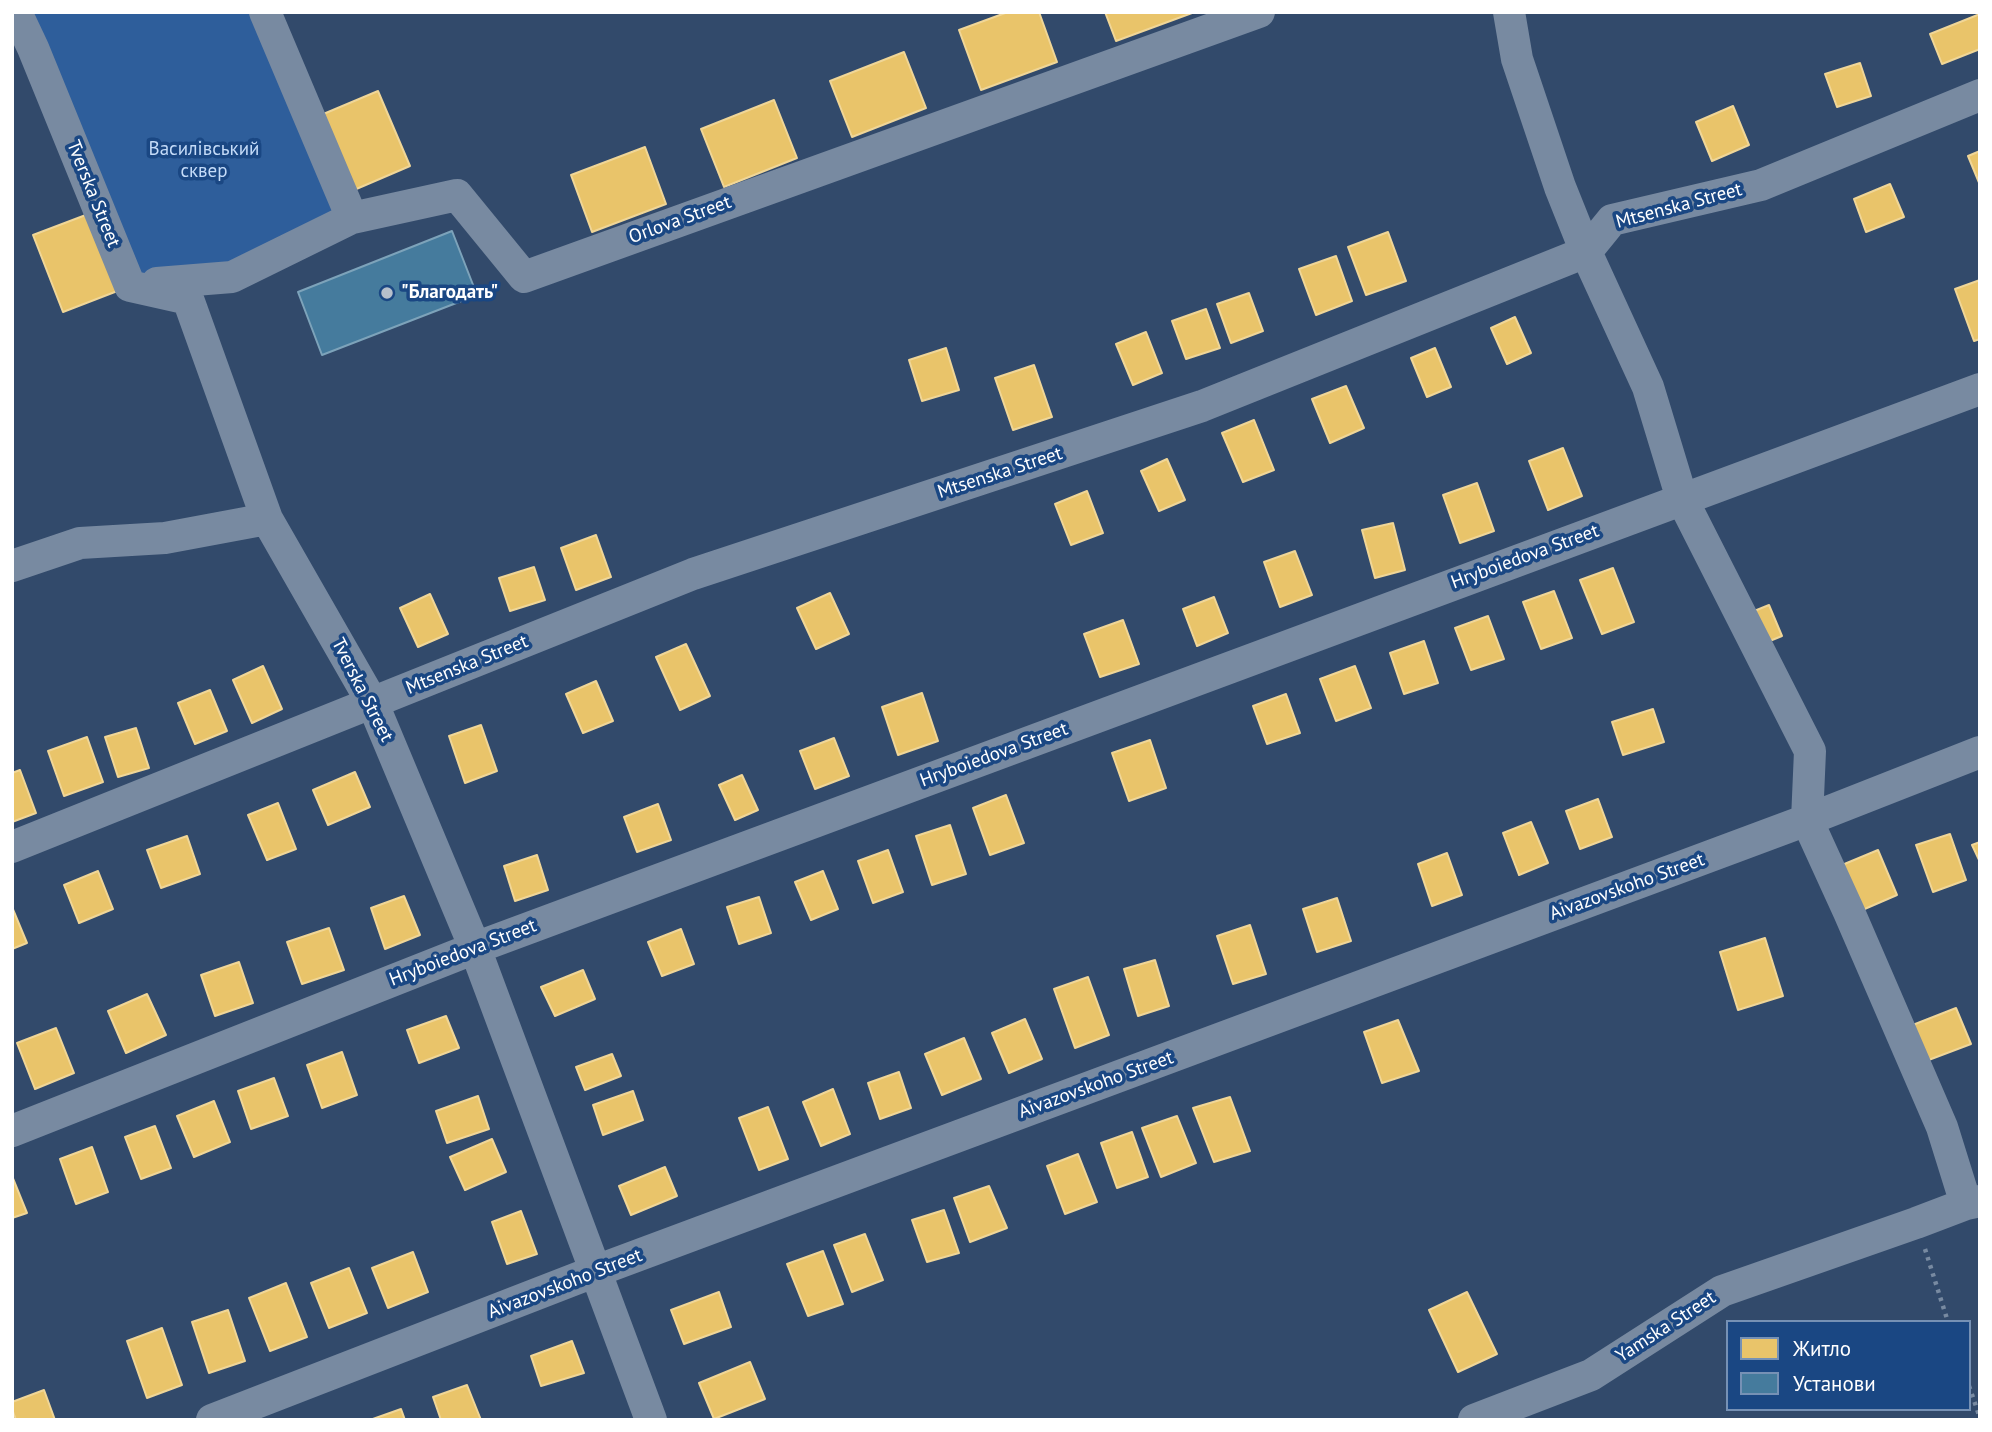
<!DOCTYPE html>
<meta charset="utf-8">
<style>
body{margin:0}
#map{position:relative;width:1992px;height:1432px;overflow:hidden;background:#324a6b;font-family:"PT Sans",sans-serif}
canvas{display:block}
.frame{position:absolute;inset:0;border:14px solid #fff;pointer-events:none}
.legend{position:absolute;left:1726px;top:1320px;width:245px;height:91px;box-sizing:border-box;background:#1a4783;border:2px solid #7691b5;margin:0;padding:9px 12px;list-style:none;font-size:21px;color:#fff}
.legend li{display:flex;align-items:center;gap:14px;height:35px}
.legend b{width:35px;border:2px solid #7691b5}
</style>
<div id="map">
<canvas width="1992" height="1432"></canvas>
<div class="frame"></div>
<ul class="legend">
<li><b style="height:19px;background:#e9c46a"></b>Житло</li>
<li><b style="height:19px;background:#457b9d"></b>Установи</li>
</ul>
</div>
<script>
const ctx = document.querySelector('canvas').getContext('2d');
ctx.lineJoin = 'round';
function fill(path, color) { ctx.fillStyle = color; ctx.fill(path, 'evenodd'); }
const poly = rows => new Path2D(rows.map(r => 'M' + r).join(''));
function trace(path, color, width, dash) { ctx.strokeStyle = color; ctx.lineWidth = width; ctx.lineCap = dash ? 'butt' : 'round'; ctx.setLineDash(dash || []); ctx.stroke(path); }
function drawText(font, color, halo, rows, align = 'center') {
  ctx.font = font + ' "PT Sans",sans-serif'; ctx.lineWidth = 7; ctx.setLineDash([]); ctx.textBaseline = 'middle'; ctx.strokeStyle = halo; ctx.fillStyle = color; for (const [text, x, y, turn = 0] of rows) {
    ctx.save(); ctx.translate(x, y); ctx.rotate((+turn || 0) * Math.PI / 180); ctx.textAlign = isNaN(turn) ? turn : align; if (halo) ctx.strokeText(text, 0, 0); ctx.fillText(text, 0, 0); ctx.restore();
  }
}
fill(poly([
 [16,12,265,12,352,218,232,277,130,286]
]), '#2e5e9b');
const homes = poly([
 [1008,12,1039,12,1057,62,981,90,959,30,1008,12],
 [1105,12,1192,12,1192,13,1116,41,1105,12],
 [1980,14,1980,49,1942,64,1930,34,1980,14],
 [904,52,926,108,852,137,830,81,904,52],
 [1860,63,1871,96,1837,107,1825,74,1860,63],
 [378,91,410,166,354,190,321,115,378,91],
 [774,100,797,158,724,187,701,129,774,100],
 [1733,106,1749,145,1712,161,1696,122,1733,106],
 [645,147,666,204,592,232,571,175,645,147],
 [1980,151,1980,185,1968,156,1980,151],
 [1890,184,1904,217,1866,232,1854,199,1890,184],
 [91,213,120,290,63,312,33,235,91,213],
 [1388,232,1406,281,1366,295,1348,247,1388,232],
 [1336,256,1352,301,1316,315,1299,269,1336,256],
 [1980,280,1980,339,1974,341,1955,289,1980,280],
 [1249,293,1263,331,1231,343,1217,304,1249,293],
 [1206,309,1220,348,1186,359,1172,321,1206,309],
 [1515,317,1531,353,1507,364,1491,328,1515,317],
 [1146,332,1162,373,1133,385,1116,344,1146,332],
 [946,348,959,390,922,401,909,360,946,348],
 [1435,348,1451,387,1427,397,1411,358,1435,348],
 [1034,365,1052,417,1013,430,995,378,1034,365],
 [1346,386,1364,428,1330,443,1312,399,1346,386],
 [1254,420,1274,470,1243,482,1222,433,1254,420],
 [1563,448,1582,496,1548,510,1529,461,1563,448],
 [1167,459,1185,500,1159,511,1141,471,1167,459],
 [1477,483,1494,531,1460,543,1443,495,1477,483],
 [1087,491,1103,533,1071,545,1055,504,1087,491],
 [1393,523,1405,570,1375,578,1362,530,1393,523],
 [596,535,611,577,576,590,561,548,596,535],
 [1295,551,1312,595,1280,607,1264,562,1295,551],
 [534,567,545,600,510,611,499,578,534,567],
 [1613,568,1634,622,1602,634,1580,580,1613,568],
 [1554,591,1572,638,1541,649,1523,602,1554,591],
 [830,593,849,634,816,649,797,608,830,593],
 [430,594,448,634,418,647,400,608,430,594],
 [1214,597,1228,633,1197,646,1183,609,1214,597],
 [1769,605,1782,636,1750,649,1737,618,1769,605],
 [1488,616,1504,659,1471,670,1455,628,1488,616],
 [1123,620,1139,664,1100,677,1084,634,1123,620],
 [1424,641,1438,683,1404,694,1390,653,1424,641],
 [686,644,710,696,680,710,656,657,686,644],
 [263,666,282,709,252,723,233,680,263,666],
 [1355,666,1371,708,1336,721,1320,679,1355,666],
 [596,681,613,721,583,733,566,694,596,681],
 [210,690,227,731,195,744,178,703,210,690],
 [922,693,938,741,898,755,882,707,922,693],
 [1286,694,1300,733,1267,744,1253,706,1286,694],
 [1653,709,1664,742,1623,755,1612,722,1653,709],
 [481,725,497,771,465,783,449,736,481,725],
 [136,728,149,768,118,777,105,737,136,728],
 [87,737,103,782,64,796,48,751,87,737],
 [834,738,849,776,815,789,800,751,834,738],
 [1150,740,1166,788,1129,801,1112,753,1150,740],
 [20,770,36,813,12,822,12,773,20,770],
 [355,772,370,807,328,825,313,790,355,772],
 [742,775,758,810,735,820,719,785,742,775],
 [1006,795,1024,843,990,855,973,808,1006,795],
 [1598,799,1612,837,1580,849,1566,811,1598,799],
 [278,803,296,849,267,860,248,815,278,803],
 [658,804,671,840,637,852,624,817,658,804],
 [1531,822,1548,863,1519,875,1503,833,1531,822],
 [950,825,966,874,932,885,916,836,950,825],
 [1950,834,1966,880,1933,892,1916,845,1950,834],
 [187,836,200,874,161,888,147,850,187,836],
 [1980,842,1980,862,1972,845,1980,842],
 [888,850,903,892,873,903,858,861,888,850],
 [1878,850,1897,895,1860,911,1842,865,1878,850],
 [1447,853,1462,895,1432,906,1418,864,1447,853],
 [537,855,548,890,515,901,504,866,537,855],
 [98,871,113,909,79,923,64,885,98,871],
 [823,871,838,909,811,920,795,882,823,871],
 [404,896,420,935,385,949,371,908,404,896],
 [759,897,771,933,739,944,727,907,759,897],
 [1337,898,1351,941,1317,952,1303,909,1337,898],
 [12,907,27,943,12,949,12,907],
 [1250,925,1266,974,1233,984,1217,936,1250,925],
 [329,928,344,970,302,984,287,942,329,928],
 [681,929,694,964,662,976,648,942,681,929],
 [1765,938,1783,996,1738,1010,1720,952,1765,938],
 [1155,960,1169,1006,1138,1016,1124,969,1155,960],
 [239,962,253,1003,215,1016,201,975,239,962],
 [583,970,595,999,555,1016,541,987,583,970],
 [1088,977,1109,1035,1075,1048,1054,989,1088,977],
 [147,994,166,1035,126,1053,108,1011,147,994],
 [1956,1008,1971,1044,1918,1064,1905,1028,1956,1008],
 [446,1016,459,1048,419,1063,407,1030,446,1016],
 [1025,1019,1042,1059,1009,1073,992,1033,1025,1019],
 [1398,1020,1419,1071,1382,1083,1364,1032,1398,1020],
 [56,1028,74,1073,35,1089,17,1043,56,1028],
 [964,1038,981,1079,942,1095,925,1054,964,1038],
 [342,1052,357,1095,322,1108,307,1065,342,1052],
 [612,1054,621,1076,585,1090,576,1067,612,1054],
 [899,1072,911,1108,880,1119,868,1083,899,1072],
 [274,1078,288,1116,251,1129,238,1091,274,1078],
 [833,1089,850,1134,821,1146,803,1102,833,1089],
 [633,1091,643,1120,603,1135,593,1105,633,1091],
 [478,1096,489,1129,447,1143,436,1111,478,1096],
 [1230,1097,1250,1151,1214,1162,1193,1108,1230,1097],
 [214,1101,230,1142,194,1157,177,1116,214,1101],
 [768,1107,788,1159,759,1170,739,1118,768,1107],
 [1177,1116,1196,1163,1161,1177,1142,1128,1177,1116],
 [155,1126,171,1168,141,1179,125,1137,155,1126],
 [1132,1132,1148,1177,1117,1188,1101,1143,1132,1132],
 [492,1139,506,1172,465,1190,450,1157,492,1139],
 [92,1147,108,1192,76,1204,60,1159,92,1147],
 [1078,1154,1097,1202,1065,1214,1047,1166,1078,1154],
 [665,1167,677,1196,631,1215,619,1186,665,1167],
 [12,1176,27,1213,12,1218,12,1176],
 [989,1186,1007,1228,970,1242,954,1198,989,1186],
 [944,1210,959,1253,927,1262,912,1220,944,1210],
 [521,1211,537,1254,507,1264,492,1222,521,1211],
 [865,1234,883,1280,852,1292,834,1245,865,1234],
 [823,1251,843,1304,808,1316,787,1264,823,1251],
 [413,1252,428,1292,388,1308,372,1268,413,1252],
 [349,1268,367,1313,329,1328,311,1283,349,1268],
 [286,1283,307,1337,270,1351,249,1298,286,1283],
 [719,1292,731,1327,684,1344,671,1310,719,1292],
 [1467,1292,1497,1354,1458,1372,1429,1310,1467,1292],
 [228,1310,245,1361,209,1373,192,1322,228,1310],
 [162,1328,182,1385,147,1398,127,1341,162,1328],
 [572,1341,584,1373,541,1386,531,1356,572,1341],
 [750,1362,765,1399,714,1419,699,1383,750,1362],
 [467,1385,481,1420,441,1420,433,1397,467,1385],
 [44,1390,55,1420,16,1420,12,1409,12,1402,44,1390],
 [401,1409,405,1420,370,1420,401,1409]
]);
fill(homes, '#e9c46a');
trace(homes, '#f0d697', 2);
const public = poly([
 [452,231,477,295,322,355,298,292,452,231]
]);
fill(public, '#457b9d');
trace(public, '#7da3ba', 2);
trace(poly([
 [1925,1249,1948,1322],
 [1969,1386,1980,1418]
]), '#788aa1', 4.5, [3.5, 5]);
trace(poly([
 [16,12,33,48,130,286,188,299,267,519,373,704,475,948,651,1420],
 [265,12,352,218],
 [1509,12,1517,59,1560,187,1586,252,1648,387,1682,499,1810,751,1807,820,1849,912,1942,1127,1966,1204],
 [157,283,232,277,352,218,457,195,524,277,1259,12],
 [12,566,80,543,165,538,267,519],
 [12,847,693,574,1202,406,1586,252,1612,220,1761,185,1980,95],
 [12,1131,475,948,1980,389],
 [212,1420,596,1271,1807,820,1980,752],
 [1474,1420,1591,1375,1722,1291,1916,1223,1966,1204,1980,1201]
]), '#788aa1', 32);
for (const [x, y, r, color] of [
 [387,293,7,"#b7c0cb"]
]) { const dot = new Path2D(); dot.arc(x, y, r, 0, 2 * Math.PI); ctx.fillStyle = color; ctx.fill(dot); trace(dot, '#1a4783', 2.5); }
drawText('19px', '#c4dbf8', '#1a4783', [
 ["Василівський",204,150],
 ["сквер",204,172]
]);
drawText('19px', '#fff', '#1a4783', [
 ["Tverska Street",93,194,68],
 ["Mtsenska Street",1679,206,-15],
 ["Orlova Street",680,220,-20],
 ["Mtsenska Street",1000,473,-18],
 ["Hryboiedova Street",1525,557,-20],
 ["Mtsenska Street",467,665,-22],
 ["Tverska Street",362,690,63],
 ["Hryboiedova Street",994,755,-20],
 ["Aivazovskoho Street",1627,887,-20],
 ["Hryboiedova Street",463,953,-21],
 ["Aivazovskoho Street",1096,1085,-20],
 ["Aivazovskoho Street",565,1284,-21],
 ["Yamska Street",1666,1327,-33]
]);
drawText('bold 19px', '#fff', '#1a4783', [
 ["\"Благодать\"",401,293]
], 'left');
</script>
